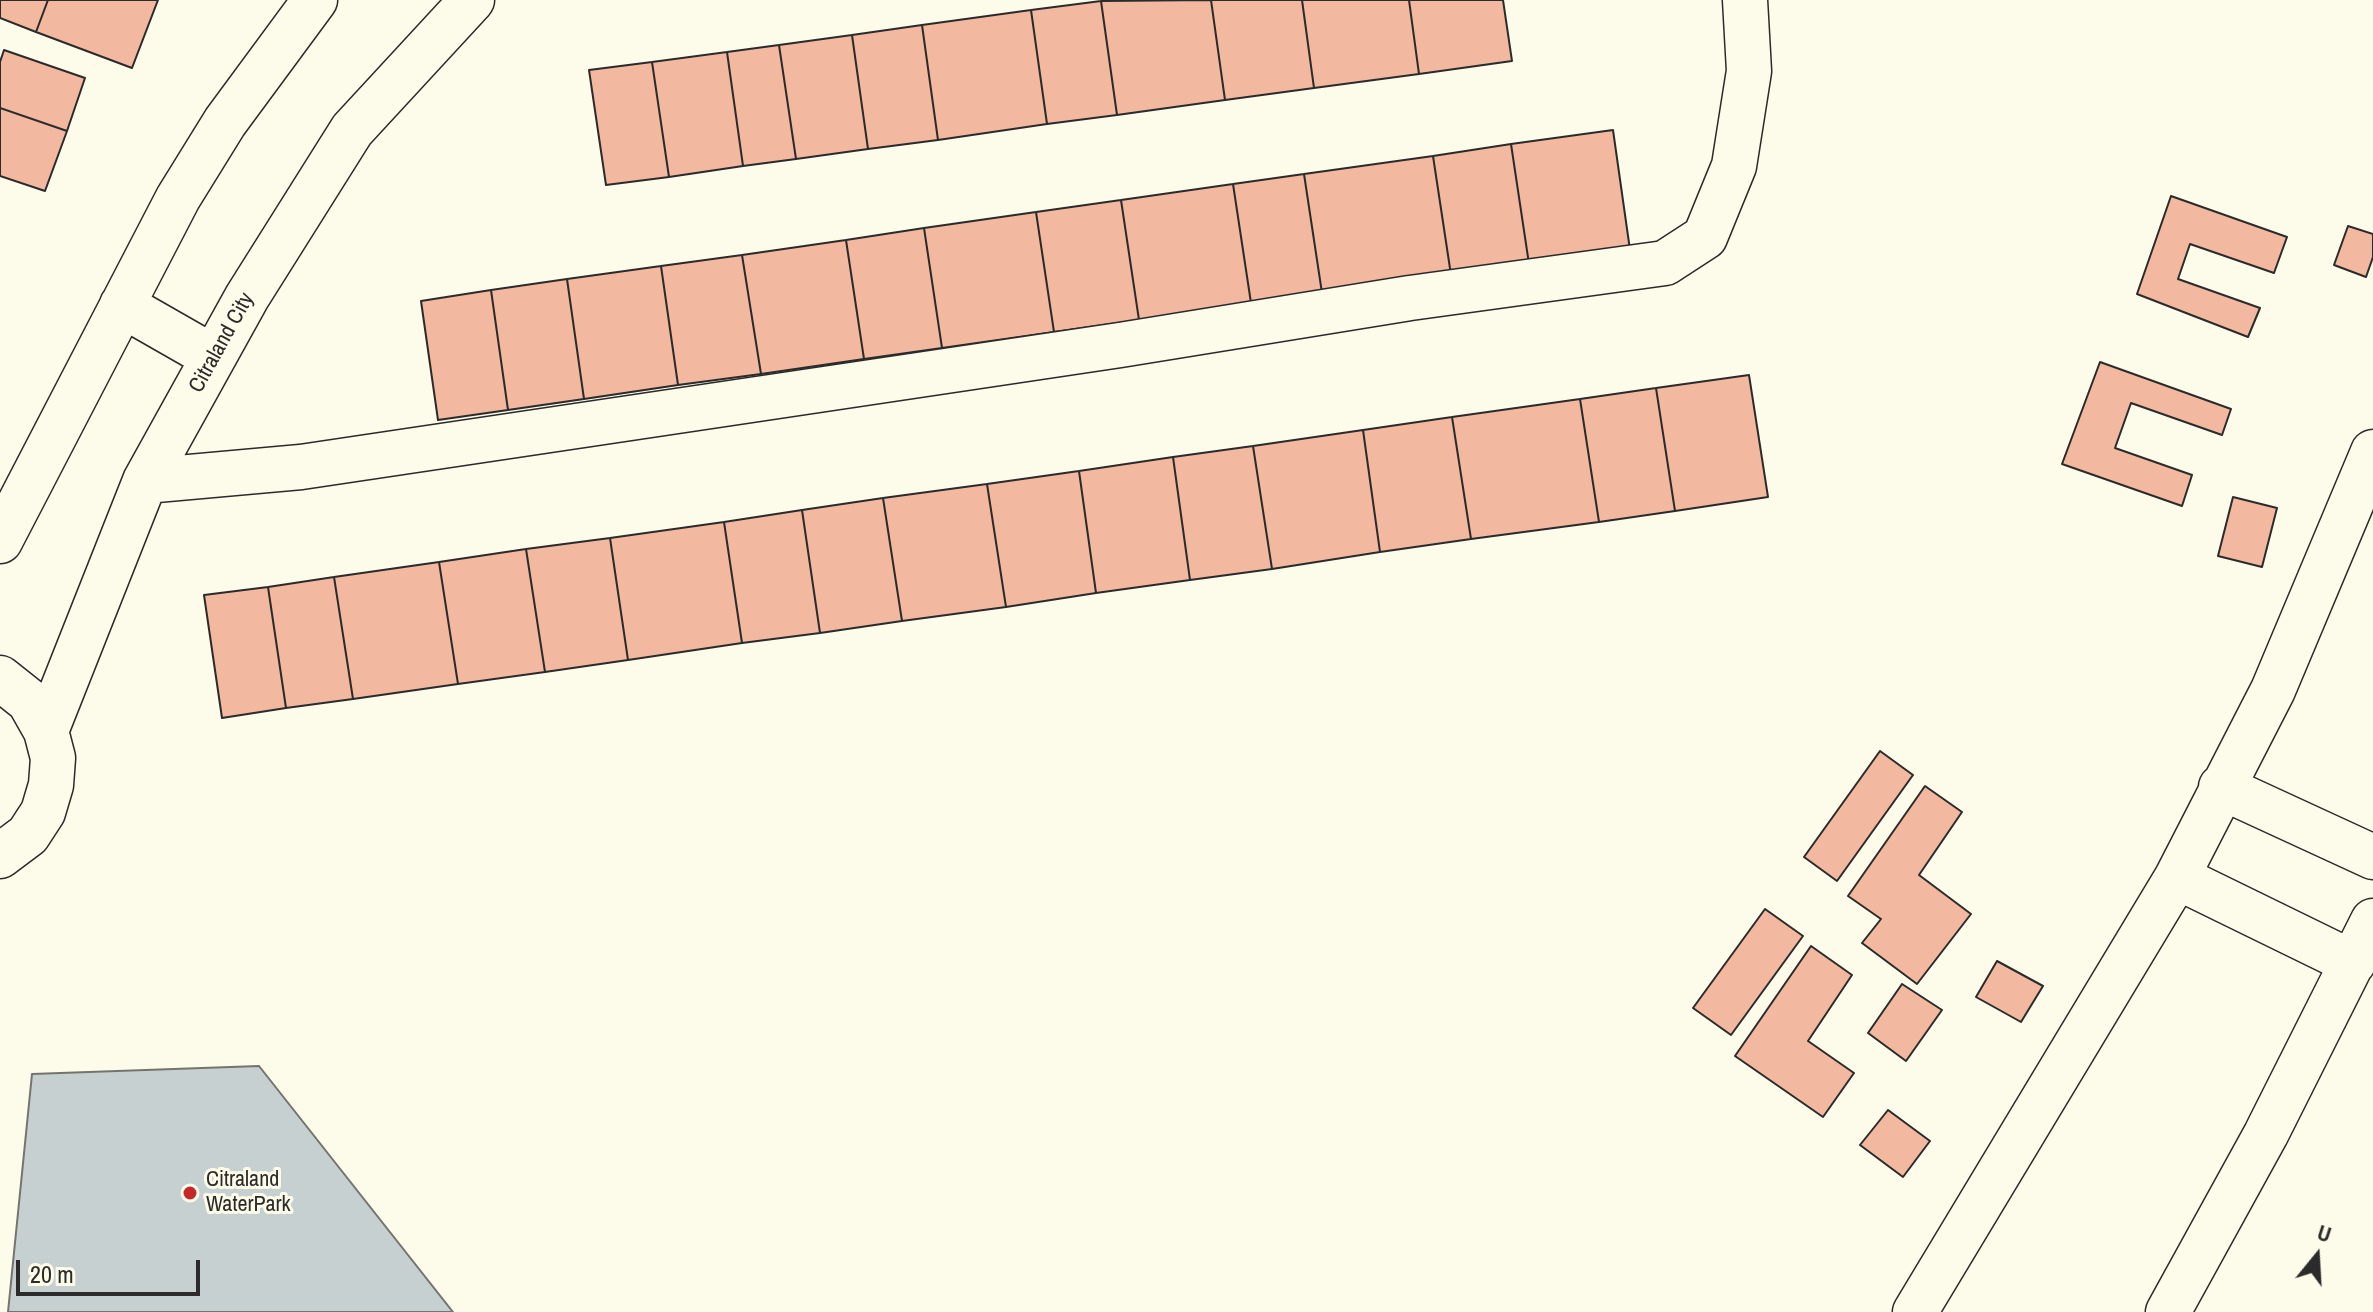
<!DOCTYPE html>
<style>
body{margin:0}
#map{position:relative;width:2373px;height:1312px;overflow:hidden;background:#fdfbea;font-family:"Archivo Narrow",sans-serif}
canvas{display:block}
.north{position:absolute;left:2277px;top:1216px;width:80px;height:80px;-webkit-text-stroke:6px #fdfbea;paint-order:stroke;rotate:18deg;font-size:22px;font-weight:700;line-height:32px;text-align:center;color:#2b2b2b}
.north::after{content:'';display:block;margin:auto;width:28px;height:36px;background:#2b2b2b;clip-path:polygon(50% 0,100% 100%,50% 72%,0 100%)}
.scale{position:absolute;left:16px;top:1260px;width:184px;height:36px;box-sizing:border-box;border:4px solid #2b2b2b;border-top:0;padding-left:10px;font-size:24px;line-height:28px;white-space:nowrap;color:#2b2b2b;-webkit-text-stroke:6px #fdfbea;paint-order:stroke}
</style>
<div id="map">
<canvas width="2373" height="1312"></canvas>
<div class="north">U</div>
<div class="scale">20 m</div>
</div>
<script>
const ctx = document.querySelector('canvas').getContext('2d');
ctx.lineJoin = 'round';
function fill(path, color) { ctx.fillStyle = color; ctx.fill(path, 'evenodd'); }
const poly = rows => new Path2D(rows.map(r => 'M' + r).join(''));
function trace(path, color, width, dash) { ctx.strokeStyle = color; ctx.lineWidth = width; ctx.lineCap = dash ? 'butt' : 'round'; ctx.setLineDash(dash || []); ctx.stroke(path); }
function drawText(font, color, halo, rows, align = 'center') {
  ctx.font = font + ' "Archivo Narrow",sans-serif'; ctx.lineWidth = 6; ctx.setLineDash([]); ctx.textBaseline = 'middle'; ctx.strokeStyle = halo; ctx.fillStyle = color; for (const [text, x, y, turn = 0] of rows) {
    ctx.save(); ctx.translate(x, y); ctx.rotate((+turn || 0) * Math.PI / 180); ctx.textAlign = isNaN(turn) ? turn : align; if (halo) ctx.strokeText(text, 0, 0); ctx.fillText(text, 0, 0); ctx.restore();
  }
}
const water = poly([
 [259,1066,453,1312,8,1312,32,1074,259,1066]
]);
fill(water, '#c7d0d0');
trace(water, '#74746e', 2);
const building = poly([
 [0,0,48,0,36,32,0,18,0,0],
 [48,0,158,0,132,68,36,32,48,0],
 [1211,0,1302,0,1314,88,1225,100,1211,0],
 [1211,0,1225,100,1117,115,1101,1,1211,0],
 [1302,0,1409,0,1419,74,1314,88,1302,0],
 [1409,0,1503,0,1512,61,1419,74,1409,0],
 [1101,1,1117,115,1047,124,1031,10,1101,1],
 [1031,10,1047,124,938,140,922,25,1031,10],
 [922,25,938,140,868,149,852,35,922,25],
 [852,35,868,149,796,159,779,45,852,35],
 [779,45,796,159,743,166,727,52,779,45],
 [4,50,85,78,67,131,0,108,0,62,4,50],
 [727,52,743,166,669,177,652,62,727,52],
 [652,62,669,177,606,185,589,70,652,62],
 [0,108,67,131,45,191,0,176,0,108],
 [1613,130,1630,250,1529,264,1511,144,1613,130],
 [1511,144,1529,264,1451,275,1433,156,1511,144],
 [1433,156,1451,275,1322,293,1304,174,1433,156],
 [1304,174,1322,293,1251,303,1233,184,1304,174],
 [1233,184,1251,303,1139,320,1121,200,1233,184],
 [2171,196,2287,237,2274,273,2190,244,2178,279,2260,308,2248,337,2137,294,2171,196],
 [1121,200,1139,320,1054,332,1036,212,1121,200],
 [1036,212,1054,332,942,348,924,228,1036,212],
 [2348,226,2373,234,2373,257,2366,277,2334,265,2348,226],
 [924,228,942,348,864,359,846,240,924,228],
 [846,240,864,359,761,374,742,255,846,240],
 [742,255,761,374,678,385,661,266,742,255],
 [661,266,678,385,584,399,567,279,661,266],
 [567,279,584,399,508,410,491,290,567,279],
 [491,290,508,410,438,420,421,301,491,290],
 [2100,362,2231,409,2222,435,2131,403,2115,448,2192,475,2182,506,2062,464,2100,362],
 [1749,375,1768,497,1675,511,1656,388,1749,375],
 [1656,388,1675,511,1599,522,1580,399,1656,388],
 [1580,399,1599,522,1471,539,1452,417,1580,399],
 [1452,417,1471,539,1380,552,1363,430,1452,417],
 [1363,430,1380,552,1272,569,1253,446,1363,430],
 [1253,446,1272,569,1190,580,1173,457,1253,446],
 [1173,457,1190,580,1096,593,1079,471,1173,457],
 [1079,471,1096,593,1006,607,987,484,1079,471],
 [987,484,1006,607,902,621,883,498,987,484],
 [2233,497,2277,508,2262,567,2218,556,2233,497],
 [883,498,902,621,820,633,802,510,883,498],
 [802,510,820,633,742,643,724,522,802,510],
 [724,522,742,643,628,660,610,538,724,522],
 [610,538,628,660,545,672,526,549,610,538],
 [526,549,545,672,458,684,439,562,526,549],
 [439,562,458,684,353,699,334,577,439,562],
 [334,577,353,699,286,708,268,587,334,577],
 [268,587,286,708,222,718,204,595,268,587],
 [1880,751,1913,775,1837,881,1804,857,1880,751],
 [1925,786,1962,812,1919,875,1971,914,1917,984,1862,943,1881,919,1848,896,1925,786],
 [1765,909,1803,936,1731,1035,1693,1008,1765,909],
 [1811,946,1852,975,1808,1041,1854,1073,1823,1117,1735,1056,1811,946],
 [1997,961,2043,986,2021,1022,1976,997,1997,961],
 [1902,984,1942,1010,1906,1061,1868,1033,1902,984],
 [1888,1110,1930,1141,1903,1177,1860,1145,1888,1110]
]);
fill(building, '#f2b8a0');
trace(building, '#2b2b2b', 2);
const street = poly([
 [122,305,213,357],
 [145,481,301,467,1120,345,1410,298,1665,263,1705,237,1734,166,1749,71,1745,0],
 [0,541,178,198,225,122,315,0],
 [0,678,29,701,46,731,53,758,51,785,43,812,28,835,0,856],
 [46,731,145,481,247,297,352,130,472,0],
 [2221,787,2373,857],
 [2177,877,2353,963],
 [1915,1312,2177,877,2273,690,2373,452],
 [2168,1312,2266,1134,2373,921]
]);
trace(street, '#2b2b2b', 47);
trace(street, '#fdfbea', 44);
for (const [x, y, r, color] of [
 [190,1193,8,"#c62828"]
]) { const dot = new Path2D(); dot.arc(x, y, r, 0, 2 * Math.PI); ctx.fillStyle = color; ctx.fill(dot); trace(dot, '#fdfbea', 3); }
drawText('22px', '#2b2b2b', '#fdfbea', [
 ["Citraland City",222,343,-61]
]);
drawText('22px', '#2b2b2b', '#fdfbea', [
 ["Citraland",206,1180],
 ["WaterPark",206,1205]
], 'left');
</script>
